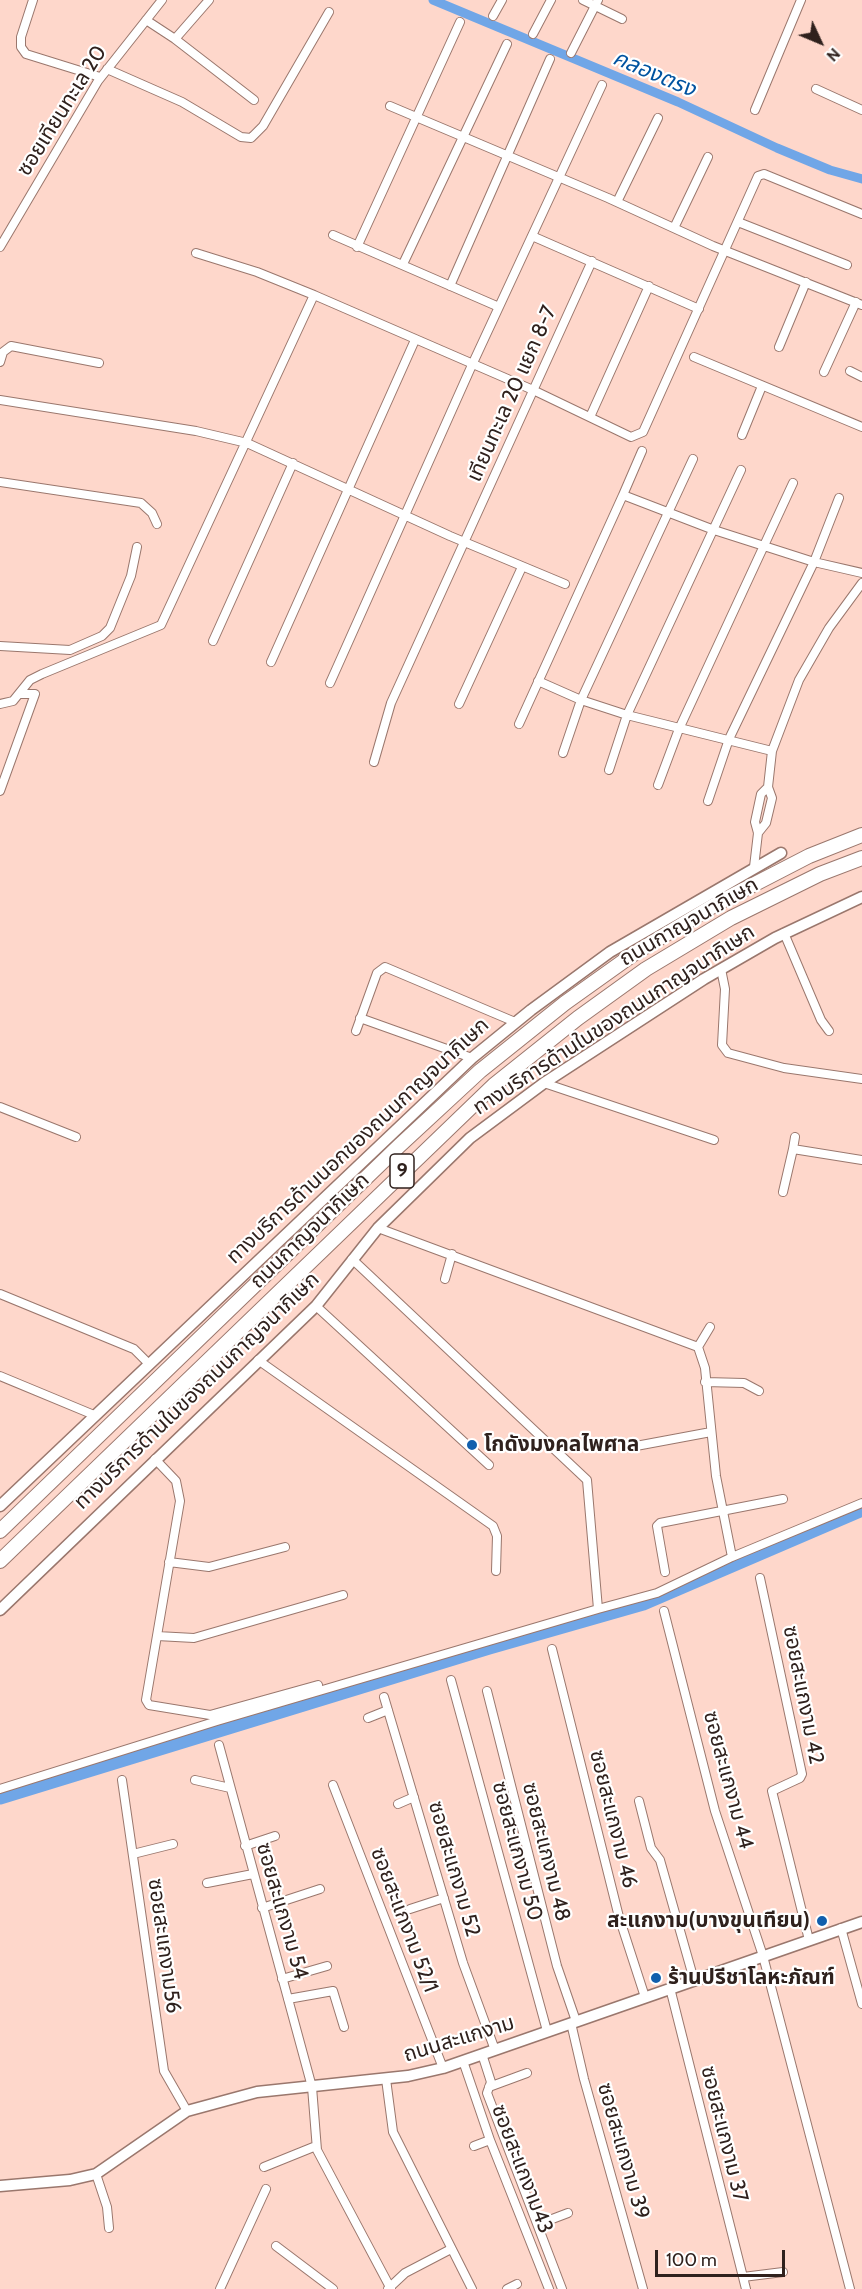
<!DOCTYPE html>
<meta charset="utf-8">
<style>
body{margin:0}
#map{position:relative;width:862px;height:2289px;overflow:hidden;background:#fed7cb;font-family:Cabin,sans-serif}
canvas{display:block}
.north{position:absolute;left:790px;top:12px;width:60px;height:60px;-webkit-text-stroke:4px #fff;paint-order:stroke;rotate:134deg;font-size:16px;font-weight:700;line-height:24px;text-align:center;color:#2f211d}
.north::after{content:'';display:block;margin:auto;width:21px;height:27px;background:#2f211d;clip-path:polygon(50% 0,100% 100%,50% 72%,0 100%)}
.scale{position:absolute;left:655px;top:2250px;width:130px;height:27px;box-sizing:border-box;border:3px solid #2f211d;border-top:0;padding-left:8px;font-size:18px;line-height:21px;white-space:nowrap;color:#2f211d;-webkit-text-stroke:4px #fff;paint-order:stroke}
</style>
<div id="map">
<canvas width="862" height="2289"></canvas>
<div class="north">N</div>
<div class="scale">100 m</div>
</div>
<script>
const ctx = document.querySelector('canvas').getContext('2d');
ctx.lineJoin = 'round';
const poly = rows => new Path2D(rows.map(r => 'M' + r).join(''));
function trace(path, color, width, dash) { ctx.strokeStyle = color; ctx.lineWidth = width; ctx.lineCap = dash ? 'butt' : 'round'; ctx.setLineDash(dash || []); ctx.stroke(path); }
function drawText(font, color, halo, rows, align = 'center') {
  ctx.font = font + ' Cabin,"Noto Sans Thai",sans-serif'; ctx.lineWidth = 4.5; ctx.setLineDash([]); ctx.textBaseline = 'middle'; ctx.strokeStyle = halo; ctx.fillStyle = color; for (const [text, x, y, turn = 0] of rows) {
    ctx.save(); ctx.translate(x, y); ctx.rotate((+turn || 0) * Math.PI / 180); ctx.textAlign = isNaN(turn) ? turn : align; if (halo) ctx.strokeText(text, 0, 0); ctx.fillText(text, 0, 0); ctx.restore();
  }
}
trace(poly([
 [433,0,678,102,777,148,830,170,862,179]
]), '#70a6e7', 9);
trace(poly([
 [0,1797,489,1647,643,1603,862,1509]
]), '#70a6e7', 15);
const street = poly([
 [33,0,21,37,21,47,26,54,100,77],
 [583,0,622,19],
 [493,16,502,0],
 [146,20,175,39,254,100],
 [533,34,551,0],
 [175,39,209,0],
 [571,53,598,0],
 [107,69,182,102,241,137,251,138,263,126,329,12],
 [816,89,862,110],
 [390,106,608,198,713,246,862,305],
 [755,110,801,0],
 [617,202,658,118],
 [738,222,847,265],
 [674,228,708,157],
 [333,235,499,307],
 [532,236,699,309],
 [0,247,98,81,162,0],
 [357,247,460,22],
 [196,253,257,272,314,295],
 [403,264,507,44],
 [450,286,550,59],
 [779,347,806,282],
 [694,357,862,427],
 [0,362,3,352,11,346,99,363],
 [850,371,862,377],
 [824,372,856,302],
 [0,400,196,431,247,443,450,536,565,584],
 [590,417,649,286],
 [742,435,762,386],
 [0,482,141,503,152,513,157,524],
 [623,495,642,451],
 [213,641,293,463],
 [0,646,70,650,102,636,110,628,131,576,137,547],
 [271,662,415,340],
 [538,681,581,700,627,715,772,751],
 [330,683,472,365,602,85],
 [0,704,13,701,30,680,42,674,161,625,314,295,533,390,631,437,643,432,758,176,764,174,862,214],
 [459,704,522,567],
 [519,724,623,495,714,530,814,562,862,573],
 [563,753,581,700,693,459],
 [374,762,391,703,592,261],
 [609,770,627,715,741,470],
 [658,785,679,729,793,483],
 [0,791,35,694,19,694],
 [708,801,729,739,814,562,839,498],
 [758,833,766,823,772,798,768,787,772,751,799,680,829,628,862,583],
 [754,867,758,833,755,822,761,794,768,787],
 [784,933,821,1020,829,1031],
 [721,969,725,989,722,1045,728,1053,784,1068,862,1079],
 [360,1018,472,1058],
 [356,1031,377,973,385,967,515,1022],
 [544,1083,714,1140],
 [0,1107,76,1137],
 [793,1149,795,1137],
 [783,1192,793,1149,862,1160],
 [378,1228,698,1347,705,1368,716,1476,732,1557],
 [352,1259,587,1480,598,1609,657,1593,732,1557,862,1503],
 [445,1279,452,1254],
 [0,1294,134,1349,148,1363],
 [316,1306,489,1465],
 [698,1347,710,1327],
 [258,1360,493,1526,497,1536,496,1571],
 [0,1376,94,1415],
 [705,1382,744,1383,759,1391],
 [636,1446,711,1432],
 [155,1459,176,1481,180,1501,146,1700,149,1705,210,1715,318,1685],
 [169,1562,209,1567,285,1547],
 [665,1572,657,1526,660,1523,783,1499],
 [760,1578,802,1774,800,1778,772,1791,809,1940],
 [664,1611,715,1811,763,1956,850,2289],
 [157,1636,194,1638,343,1595],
 [552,1649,619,1917,645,1997],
 [451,1680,547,2031],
 [487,1691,557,1966,576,2021],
 [384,1697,463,1963,495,2050],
 [368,1718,388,1710],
 [219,1745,312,2087,317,2150,391,2289],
 [122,1780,164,2071,187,2111],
 [195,1780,230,1788],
 [333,1785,443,2068],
 [0,1789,217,1721,598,1609],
 [639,1801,651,1848,660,1860,694,1980],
 [398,1804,414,1797],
 [245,1846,275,1836],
 [133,1854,173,1844],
 [207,1883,253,1874],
 [262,1908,320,1889],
 [410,1909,444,1898],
 [841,1928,862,2004],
 [282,1979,327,1966],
 [670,1988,746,2289],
 [288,1999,333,1991,344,2027],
 [571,2023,584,2079,643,2289],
 [482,2054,491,2082,487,2093,562,2289],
 [463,2061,490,2140,549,2289],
 [386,2079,393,2132,472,2289],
 [489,2087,527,2073],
 [474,2146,490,2140],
 [264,2167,316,2146],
 [96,2174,107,2207,109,2228],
 [539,2224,568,2213],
 [276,2246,333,2289],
 [743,2277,783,2272],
 [220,2289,266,2189],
 [388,2289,405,2273,451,2249],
 [507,2289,517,2284]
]);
const secondary = poly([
 [0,1506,472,1058,531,1010,610,952,781,853],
 [0,1610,316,1306,378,1228,470,1138,544,1083,704,979,775,938,862,897],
 [0,2186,70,2180,96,2174,187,2111,257,2092,408,2076,443,2068,862,1922]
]);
const highway = poly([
 [0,1531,399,1146,480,1071,565,1003,635,953,718,903,809,856,862,835],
 [0,1561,494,1085,578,1018,646,969,731,918,820,874,862,858]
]);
trace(street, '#9a776d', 10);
trace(secondary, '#9a776d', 13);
trace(highway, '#9a776d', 16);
trace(street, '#fff', 8);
trace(secondary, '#fff', 10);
trace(highway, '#fff', 14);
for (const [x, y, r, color] of [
 [472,1445,6,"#115fad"],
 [822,1921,6,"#115fad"],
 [656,1978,6,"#115fad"]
]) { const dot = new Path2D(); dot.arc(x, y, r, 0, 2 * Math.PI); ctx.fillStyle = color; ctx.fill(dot); trace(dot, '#fff', 2); }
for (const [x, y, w] of [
 [402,1171,24]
]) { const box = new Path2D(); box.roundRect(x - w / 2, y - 17, w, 34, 4.5); ctx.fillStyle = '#fff'; ctx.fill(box); trace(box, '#2f211d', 1.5); }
drawText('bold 20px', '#2f211d', null, [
 ["9",402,1171]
]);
drawText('21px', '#2f211d', '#fff', [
 ["ซอยเทียนทะเล 20",62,111,-58],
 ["เทียนทะเล 20 แยก 8-7",512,394,-66],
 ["ถนนกาญจนาภิเษก",689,922,-30],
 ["ทางบริการด้านในของถนนกาญจนาภิเษก",614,1020,-33],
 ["ทางบริการด้านนอกของถนนกาญจนาภิเษก",358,1141,-43],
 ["ถนนกาญจนาภิเษก",310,1231,-44],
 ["ทางบริการด้านในของถนนกาญจนาภิเษก",197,1391,-44],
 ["ซอยสะแกงาม 42",803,1695,79],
 ["ซอยสะแกงาม 44",728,1780,75],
 ["ซอยสะแกงาม 46",613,1819,76],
 ["ซอยสะแกงาม 50",517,1851,75],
 ["ซอยสะแกงาม 48",546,1852,76],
 ["ซอยสะแกงาม 52",454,1869,74],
 ["ซอยสะแกงาม 54",282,1911,74],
 ["ซอยสะแกงาม 52/1",404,1920,69],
 ["ซอยสะแกงาม56",164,1946,82],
 ["ถนนสะแกงาม",459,2039,-17],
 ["ซอยสะแกงาม 37",724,2134,76],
 ["ซอยสะแกงาม 39",623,2151,74],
 ["ซอยสะแกงาม43",522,2169,69]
]);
drawText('bold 21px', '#2f211d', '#fff', [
 ["โกดังมงคลไพศาล",484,1445],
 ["สะแกงาม(บางขุนเทียน)",810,1921,"right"],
 ["ร้านปรีชาโลหะภัณฑ์",668,1978]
], 'left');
drawText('italic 22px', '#0053a0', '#fff', [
 ["คลองตรง",654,74,23]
]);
</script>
